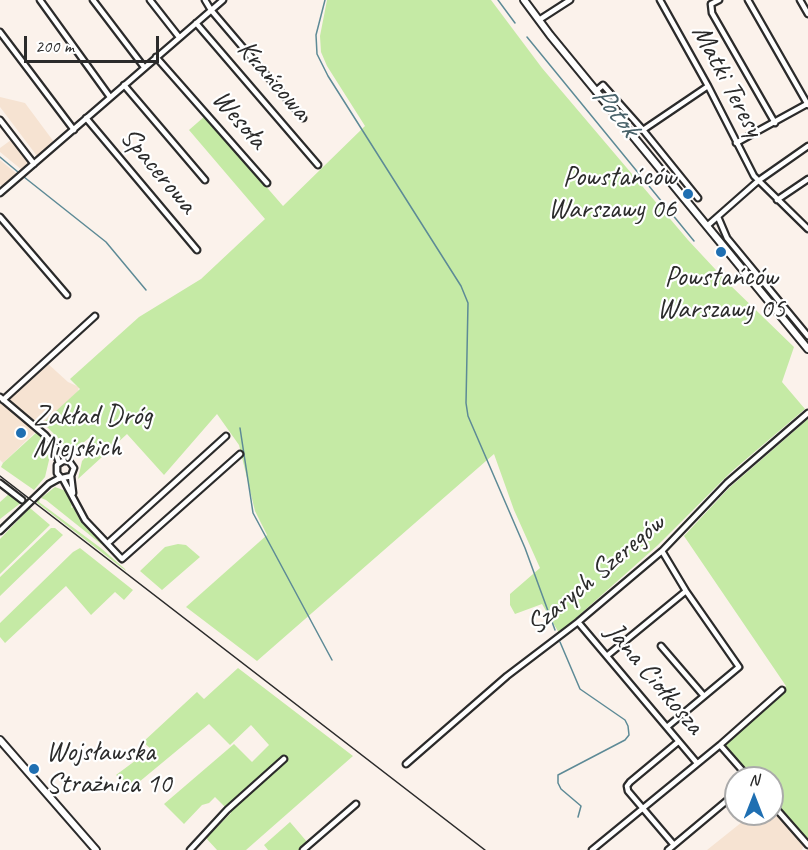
<!DOCTYPE html>
<meta charset="utf-8">
<style>
body{margin:0}
#map{position:relative;width:808px;height:850px;overflow:hidden;background:#fbf2eb;font-family:Caveat,sans-serif}
canvas{display:block}
.north{position:absolute;left:724px;top:766px;width:60px;height:60px;box-sizing:border-box;background:#fff;border:2px solid #aaa;border-radius:50%;rotate:0deg;font-size:16px;font-weight:700;line-height:24px;text-align:center;color:#2b2b2b}
.north::after{content:'';display:block;margin:auto;width:21px;height:27px;background:#1f6fb2;clip-path:polygon(50% 0,100% 100%,50% 72%,0 100%)}
.scale{position:absolute;left:24px;top:36px;width:135px;height:27px;box-sizing:border-box;border:3px solid #2b2b2b;border-top:0;padding-left:8px;font-size:18px;line-height:21px;white-space:nowrap;color:#2b2b2b;-webkit-text-stroke:4px #fff;paint-order:stroke}
</style>
<div id="map">
<canvas width="808" height="850"></canvas>
<div class="north">N</div>
<div class="scale">200 m</div>
</div>
<script>
const ctx = document.querySelector('canvas').getContext('2d');
ctx.lineJoin = 'round';
function fill(path, color) { ctx.fillStyle = color; ctx.fill(path, 'evenodd'); }
const poly = rows => new Path2D(rows.map(r => 'M' + r).join(''));
function trace(path, color, width, dash) { ctx.strokeStyle = color; ctx.lineWidth = width; ctx.lineCap = dash ? 'butt' : 'round'; ctx.setLineDash(dash || []); ctx.stroke(path); }
function drawText(font, color, halo, rows, align = 'center') {
  ctx.font = font + ' Caveat,sans-serif'; ctx.lineWidth = 4.5; ctx.setLineDash([]); ctx.textBaseline = 'middle'; ctx.strokeStyle = halo; ctx.fillStyle = color; for (const [text, x, y, turn = 0] of rows) {
    ctx.save(); ctx.translate(x, y); ctx.rotate((+turn || 0) * Math.PI / 180); ctx.textAlign = isNaN(turn) ? turn : align; if (halo) ctx.strokeText(text, 0, 0); ctx.fillText(text, 0, 0); ctx.restore();
  }
}
fill(poly([
 [0,97,25,103,54,142,37,156,0,107],
 [11,140,29,164,22,170,0,152,0,148],
 [0,160,17,174,2,187,0,184],
 [46,362,68,382,79,387,78,391,3,463,0,460,0,404],
 [772,804,805,842,802,850,707,850,752,814,772,814]
]), '#f6e3d2');
fill(poly([
 [327,0,491,0,542,68,688,240,729,284,794,347,782,382,805,409,731,472,658,545,559,633,542,604,515,614,510,605,510,594,540,568,514,510,494,454,257,661,186,607,267,535,255,511,239,445,217,414,164,475,127,434,78,479,82,461,97,445,92,441,76,454,91,440,89,438,77,448,64,447,62,442,43,423,80,389,70,379,139,317,201,279,265,219,189,130,205,116,283,206,365,126,327,66,321,52,320,36],
 [808,419,808,840,805,842,772,804,772,778,749,778,720,745,786,686,684,536,729,488],
 [38,431,54,452,50,456,45,477,34,490,1,467,3,463],
 [55,487,66,491,72,504,71,508,73,507,81,522,106,548,46,500,41,498],
 [10,493,22,502,0,519,0,502],
 [40,499,39,502,102,549,125,569,126,571,36,502],
 [30,508,50,525,0,574,0,539],
 [51,528,55,528,63,535,0,596,0,577],
 [178,544,186,545,200,557,162,590,140,571,165,547],
 [80,548,133,590,124,600,115,592,91,615,66,586,5,643,0,637,0,623,73,552],
 [238,668,353,756,246,850,217,850,206,838,231,813,215,797,209,803,202,805,184,824,164,804,234,744,252,762,269,745,251,725,230,745,209,724,133,787,116,775,151,749,143,742,197,692,204,699],
 [290,822,308,843,300,850,268,850,264,845]
]), '#c5eaa5');
trace(poly([
 [325,0,316,35,317,54,328,76,461,286,468,303,466,403,468,416,525,548,555,630],
 [498,0,515,23],
 [527,37,694,241],
 [0,157,18,172],
 [24,177,106,242,146,290],
 [240,428,253,513,332,660],
 [560,642,580,689,625,720,628,726,629,735,625,740,558,775,558,783,561,789,581,806,578,817]
]), '#5d8a96', 1.5);
const street = poly([
 [40,0,110,97],
 [93,0,144,67],
 [150,0,179,37],
 [205,0,211,10,303,118],
 [660,0,708,86,754,176,808,229],
 [719,0,711,4,712,13,775,123],
 [748,0,808,105],
 [800,0,808,14],
 [539,20,570,0],
 [196,23,318,165],
 [0,32,74,130],
 [156,57,267,183],
 [124,85,205,180],
 [596,91,603,85,643,130,698,198],
 [86,118,197,250],
 [0,120,34,164],
 [643,130,708,86],
 [736,143,807,104],
 [0,193,223,0],
 [777,200,808,179],
 [0,217,67,295],
 [718,217,727,238,808,336],
 [707,226,758,181,808,146],
 [0,397,45,435,67,461],
 [3,400,95,316],
 [53,444,59,463],
 [71,476,73,493],
 [63,479,85,520,122,559,240,454],
 [0,483,22,500],
 [0,531,49,484,58,479,71,476,74,468,69,461,63,461,57,465,57,473,61,478],
 [108,543,226,436],
 [662,551,686,591,739,667,667,727],
 [578,622,697,763],
 [661,646,704,696],
 [608,655,686,591],
 [720,745,749,778],
 [406,764,507,676,578,622,662,551,727,483,808,413],
 [772,804,808,845],
 [674,845,628,791,627,786,630,782,678,742],
 [190,850,227,810,284,759],
 [303,850,356,804],
 [592,850,720,745,782,690],
 [668,850,736,793]
]);
const secondary = poly([
 [524,0,550,35,808,349],
 [0,740,96,850]
]);
trace(street, '#2b2b2b', 9);
trace(secondary, '#2b2b2b', 10);
trace(street, '#fff', 4.5);
trace(secondary, '#fff', 6);
trace(poly([
 [0,476,485,850]
]), '#2b2b2b', 1.5);
for (const [x, y, r, color] of [
 [688,194,6,"#1f6fb2"],
 [721,252,6,"#1f6fb2"],
 [21,433,6,"#1f6fb2"],
 [34,769,6,"#1f6fb2"]
]) { const dot = new Path2D(); dot.arc(x, y, r, 0, 2 * Math.PI); ctx.fillStyle = color; ctx.fill(dot); trace(dot, '#fff', 2); }
drawText('28px', '#2b2b2b', '#fff', [
 ["Krańcowa",273,80,49],
 ["Matki Teresy",727,81,62],
 ["Wesoła",239,120,49],
 ["Spacerowa",158,171,50],
 ["Szarych Szeregów",596,575,-40],
 ["Jana Ciołkosza",654,679,50]
]);
drawText('28px', '#2b2b2b', '#fff', [
 ["Powstańców",676,178,"right"],
 ["Warszawy 06",676,210,"right"],
 ["Powstańców",721,278,"center"],
 ["Warszawy 05",721,310,"center"],
 ["Zakład Dróg",33,417],
 ["Miejskich",33,449],
 ["Wojsławska",46,753],
 ["Strażnica 10",46,785]
], 'left');
drawText('italic 30px', '#48626a', '#fff', [
 ["Potok",615,112,51]
]);
</script>
